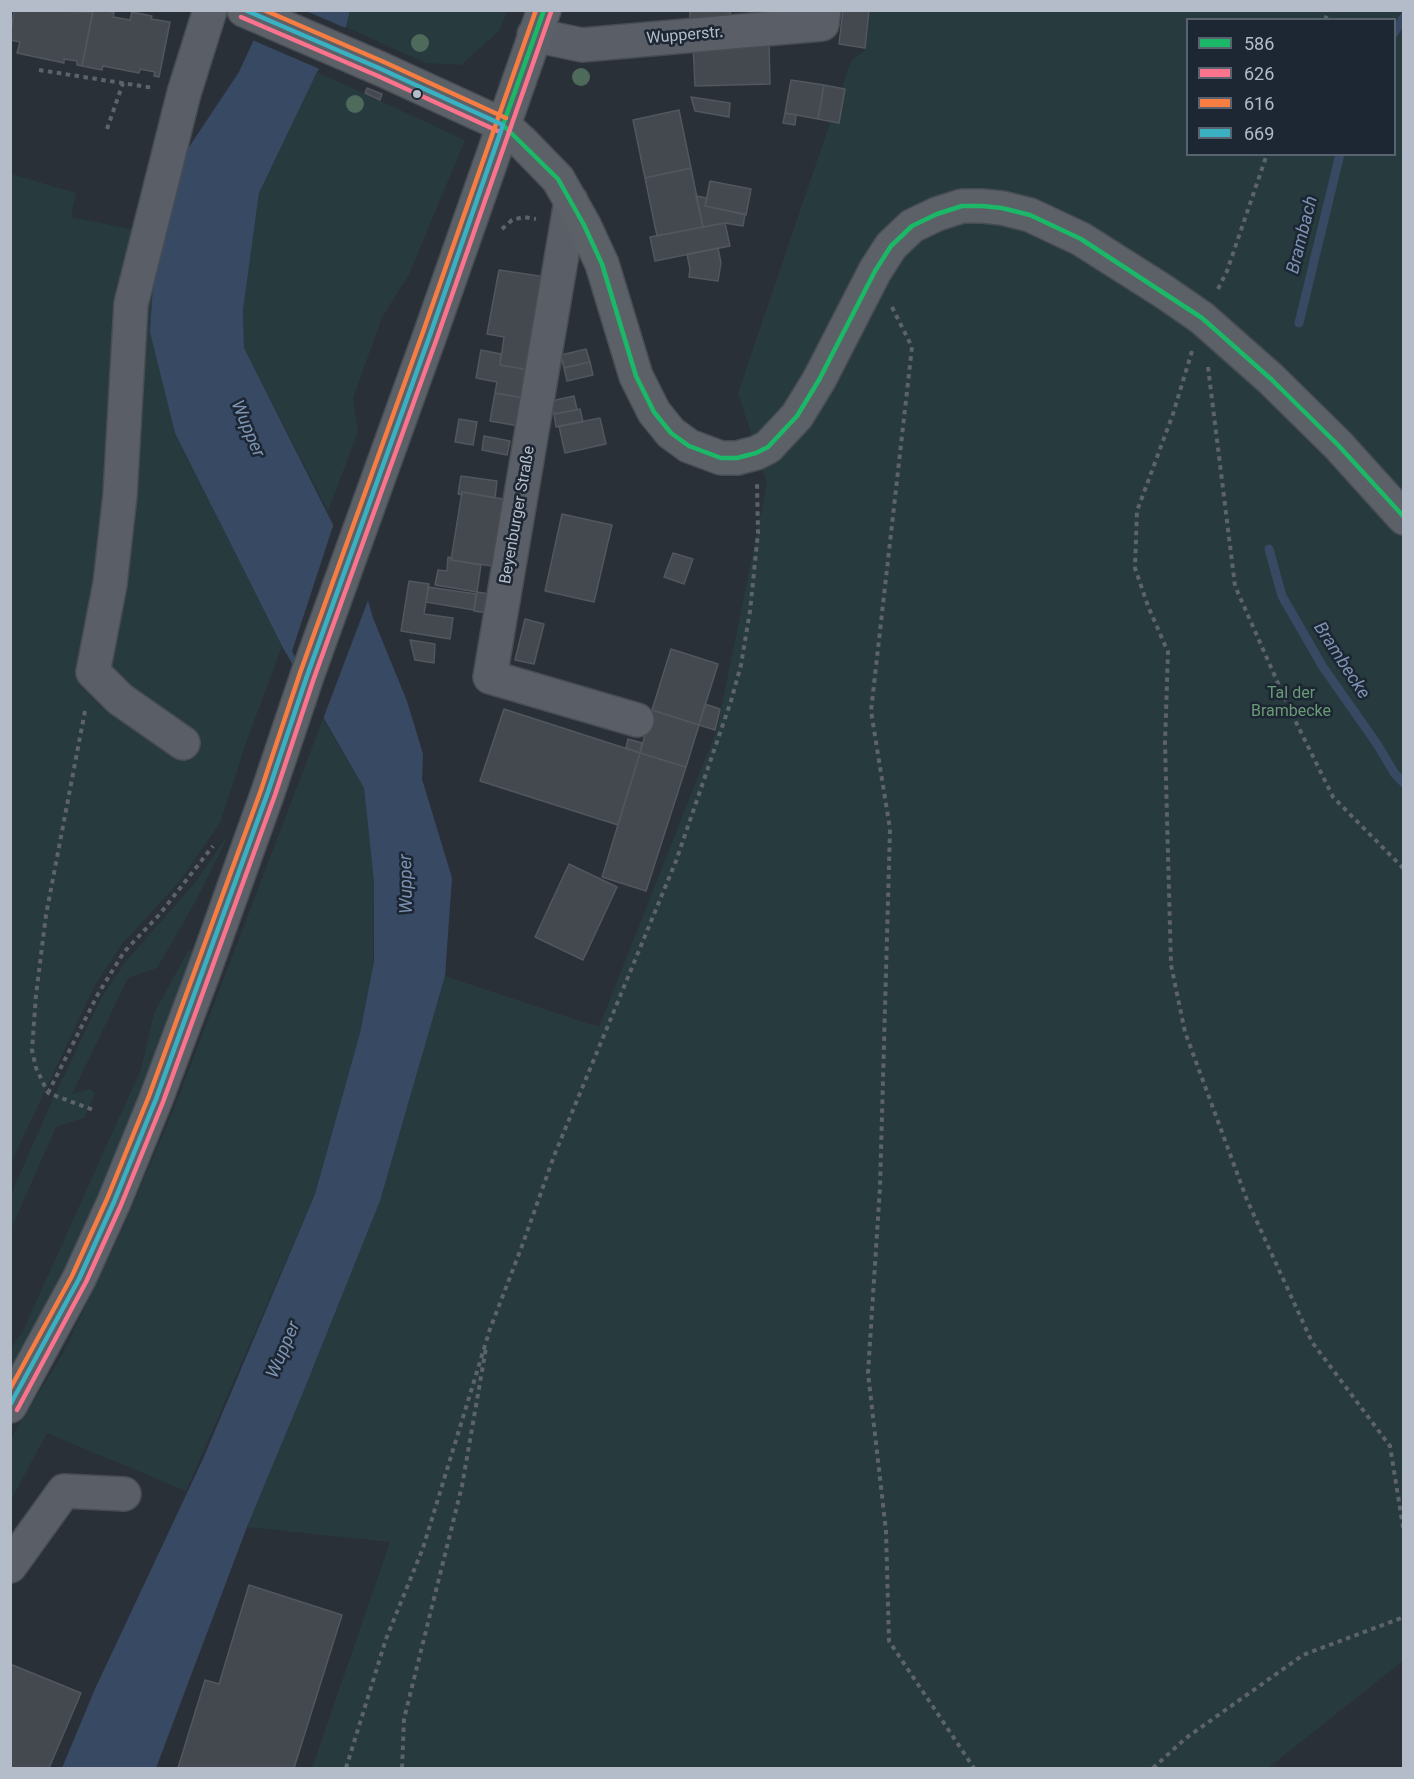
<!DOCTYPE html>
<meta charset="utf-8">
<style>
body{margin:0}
#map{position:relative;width:1414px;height:1779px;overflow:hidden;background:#2a3038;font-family:Roboto,sans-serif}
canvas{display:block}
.frame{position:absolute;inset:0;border:12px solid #b4bcc9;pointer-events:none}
.legend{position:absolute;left:1186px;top:18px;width:210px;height:138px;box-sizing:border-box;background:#1d2633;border:2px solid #59626f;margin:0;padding:8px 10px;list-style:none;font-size:18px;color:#b4bcc9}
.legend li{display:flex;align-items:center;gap:12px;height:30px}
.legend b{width:30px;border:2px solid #59626f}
</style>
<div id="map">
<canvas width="1414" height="1779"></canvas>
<div class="frame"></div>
<ul class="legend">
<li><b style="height:8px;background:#1ab867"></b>586</li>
<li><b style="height:8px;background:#fc738d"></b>626</li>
<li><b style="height:8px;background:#f77d43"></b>616</li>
<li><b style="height:8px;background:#3ab0c3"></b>669</li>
</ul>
</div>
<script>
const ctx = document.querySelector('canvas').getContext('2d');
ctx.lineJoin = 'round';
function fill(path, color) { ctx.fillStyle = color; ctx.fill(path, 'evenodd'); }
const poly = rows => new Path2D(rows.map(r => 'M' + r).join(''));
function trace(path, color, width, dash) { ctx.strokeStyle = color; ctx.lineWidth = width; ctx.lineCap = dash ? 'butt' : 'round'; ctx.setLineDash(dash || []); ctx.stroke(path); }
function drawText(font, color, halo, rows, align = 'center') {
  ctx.font = font + ' Roboto,sans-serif'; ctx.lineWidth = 5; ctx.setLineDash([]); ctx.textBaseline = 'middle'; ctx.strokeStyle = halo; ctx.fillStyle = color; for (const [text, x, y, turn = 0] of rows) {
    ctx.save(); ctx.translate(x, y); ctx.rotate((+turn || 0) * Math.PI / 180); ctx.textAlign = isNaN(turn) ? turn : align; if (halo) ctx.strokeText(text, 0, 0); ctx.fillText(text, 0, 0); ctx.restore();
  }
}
fill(poly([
 [350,11,507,11,499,31,461,65,425,63,346,27],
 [870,11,1403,11,1403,1661,1268,1768,312,1768,390,1542,247,1527,302,1395,380,1201,445,976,599,1027,717,729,767,483,738,393,851,61,864,51],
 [1188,20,1394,20,1394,154,1188,154],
 [317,72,465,140,408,277,383,315,353,398,358,432,328,511,244,348,243,310,259,193],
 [11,174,76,193,71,217,136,230,155,255,175,433,282,646,246,743,220,823,179,882,122,944,94,987,11,1163],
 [323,719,364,788,374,882,373,965,360,1033,315,1194,186,1491,47,1433,11,1500,11,1438,62,1355,123,1228,175,1106],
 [230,832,194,904,157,968,128,978,72,1094,91,1089,95,1094,84,1118,56,1127,11,1229,11,1194,52,1101,101,998,127,960,194,884],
 [189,949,193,953,155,1058,103,1185,67,1264,11,1372,11,1348,23,1331,141,1069,154,1013]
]), '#273a3e');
fill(poly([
 [267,11,350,11,346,27,317,72,259,193,243,310,244,348,363,584,373,618,407,701,423,754,422,779,452,878,445,976,380,1201,302,1395,247,1527,156,1768,62,1768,95,1689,203,1459,315,1194,360,1033,374,961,374,882,364,788,282,646,175,433,150,332,155,255,179,162,239,72]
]), '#384963');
fill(poly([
 [263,10,306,11,348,29,322,70,250,39],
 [335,520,366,583,370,595,323,719,292,651]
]), '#2a3038');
trace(poly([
 [1394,33,1404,17],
 [1299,323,1340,154],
 [1269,549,1282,596,1323,667,1377,744,1395,774,1404,783]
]), '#384963', 9);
const building = poly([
 [14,10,93,12,82,66,77,65,77,61,64,59,64,63,17,53,20,42,10,40,14,10],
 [93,10,114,12,113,17,130,20,132,12,152,16,151,19,170,22,159,77,154,76,155,72,140,69,139,73,103,66,102,70,82,66,93,10],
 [690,10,730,10,731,19,690,22,690,10],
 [843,10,869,10,865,48,839,44,843,10],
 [769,41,770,84,695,86,693,43,769,41],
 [791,80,824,85,818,119,785,113,791,80],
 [824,85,845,89,839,123,818,119,824,85],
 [367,88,382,94,380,100,365,93,367,88],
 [691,97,730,103,729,117,695,111,691,97],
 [679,110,691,168,645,178,633,120,679,110],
 [785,113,796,115,795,125,783,123,785,113],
 [691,168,703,227,657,236,645,178,691,168],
 [710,181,751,189,746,215,705,206,710,181],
 [696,196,707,198,705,206,745,214,743,226,725,223,703,227,696,196],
 [725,223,730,246,655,261,650,237,725,223],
 [718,248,721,263,718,281,689,277,690,269,687,254,718,248],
 [499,270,546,277,530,370,500,365,504,337,487,334,499,270],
 [586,349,590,362,564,368,561,355,586,349],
 [481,350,501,354,500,365,530,370,525,398,495,393,497,382,476,378,481,350],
 [590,362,593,375,567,381,564,368,590,362],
 [495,393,524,398,519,426,490,421,495,393],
 [574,396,577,410,554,414,551,401,574,396],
 [580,409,583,422,556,427,554,414,580,409],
 [600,418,606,444,565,453,559,426,600,418],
 [459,419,477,422,473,445,455,442,459,419],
 [484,436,510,441,507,455,482,450,484,436],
 [461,476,497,481,495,498,462,492,462,495,458,494,461,476],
 [462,492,509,500,499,567,451,560,462,492],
 [562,514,612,525,594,602,545,591,562,514],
 [673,553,693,559,684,584,664,577,673,553],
 [448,557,452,558,451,560,481,565,477,592,435,585,438,570,447,571,448,557],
 [409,581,429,584,424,614,453,618,450,639,401,631,409,581],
 [428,587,476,594,474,610,426,602,428,587],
 [477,592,496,595,494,614,474,611,477,592],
 [525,619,544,624,534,664,515,660,525,619],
 [410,640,435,644,434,663,415,660,410,640],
 [671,649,718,664,699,725,652,710,671,649],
 [705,704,720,709,715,730,699,725,705,704],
 [504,709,640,753,618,825,480,781,504,709],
 [652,710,699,725,686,767,640,753,652,710],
 [628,739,642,743,640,753,626,748,628,739],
 [640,753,686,767,646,891,602,877,640,753],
 [569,864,617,887,583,960,535,937,569,864],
 [249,1585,342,1615,294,1768,178,1768,205,1680,219,1684,249,1585],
 [10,1664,81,1693,49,1768,10,1768,10,1664]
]);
fill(building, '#444950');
trace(building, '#52575f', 1.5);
const minor = poly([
 [534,35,582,45,822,24,824,10],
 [571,201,490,677,637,720],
 [183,743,120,699,93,672,110,584,120,495,131,304,184,93,210,10],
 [10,1566,64,1491,124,1494]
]);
const major = poly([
 [244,10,381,69,503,125,522,142,558,179,584,225,602,264,636,376,654,412,671,433,689,446,721,458,737,458,756,453,768,447,797,416,819,380,875,271,891,246,912,226,937,214,962,206,982,206,1002,208,1030,215,1081,239,1163,291,1202,318,1271,379,1338,445,1404,518],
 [10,1406,79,1279,114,1202,156,1099,204,971,268,792,307,676,430,335,544,10]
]);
trace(minor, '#484c53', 36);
trace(major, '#484c55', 36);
trace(poly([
 [1325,20,1329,10],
 [39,70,154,88],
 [107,129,123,83],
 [502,229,512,220,524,217,536,219],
 [1218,289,1227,271,1267,154],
 [892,307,912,347,871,711,890,829,880,1187,868,1373,886,1531,889,1641,974,1768],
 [1192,351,1173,414,1137,511,1135,568,1148,606,1168,652,1165,743,1171,965,1185,1032,1247,1200,1312,1342,1390,1446,1404,1533],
 [1208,367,1235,586,1289,708,1333,797,1404,869],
 [85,711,46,915,36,995,32,1050,36,1068,48,1093,96,1111],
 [48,1093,98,994,124,952,159,915,213,846],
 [346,1768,386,1639,423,1548,490,1329,522,1246,554,1156,676,861,731,701,741,665,750,611,758,533,757,484],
 [402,1768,404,1719,462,1486,486,1348],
 [1153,1768,1186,1738,1303,1655,1404,1617]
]), '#5d636a', 4, [4.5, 4.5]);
trace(minor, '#5a5e66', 33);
trace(major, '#5c6168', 33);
trace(poly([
 [503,125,558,179,584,225,602,264,636,376,654,412,671,433,689,446,721,458,737,458,756,453,768,447,797,416,819,380,875,271,891,246,912,226,937,214,962,206,982,206,1002,208,1030,215,1081,239,1202,318,1271,379,1338,445,1404,517],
 [503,125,544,10]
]), '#1ab867', 4.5);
trace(poly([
 [241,17,378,76,500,132],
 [17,1410,86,1282,121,1205,163,1102,275,795,314,678,437,338,551,12]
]), '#fc738d', 4.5);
trace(poly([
 [264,10,384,62,506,118],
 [10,1389,72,1276,107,1199,149,1096,261,790,300,673,423,332,536,10]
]), '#f77d43', 4.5);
trace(poly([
 [245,10,381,69,503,125],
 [10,1405,79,1279,114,1202,156,1099,268,792,307,676,430,335,503,125]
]), '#3ab0c3', 4.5);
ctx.fillStyle = '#4e6a5a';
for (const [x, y] of [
 [420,43],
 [581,77],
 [355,104]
]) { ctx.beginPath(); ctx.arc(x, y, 9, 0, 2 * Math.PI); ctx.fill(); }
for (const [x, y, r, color] of [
 [417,94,5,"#b4bcc9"]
]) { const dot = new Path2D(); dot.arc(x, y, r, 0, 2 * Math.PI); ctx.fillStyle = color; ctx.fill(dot); trace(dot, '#1d2633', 2); }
drawText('16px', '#b4bcc9', '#1d2633', [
 ["Wupperstr.",685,36,-5],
 ["Beyenburger Straße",518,515,-80]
]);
drawText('16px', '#6b9a76', '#1d2633', [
 ["Tal der",1291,694],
 ["Brambecke",1291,712]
]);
drawText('italic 18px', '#7c92b1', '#1d2633', [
 ["Brambach",1303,235,-76],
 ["Wupper",247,429,67],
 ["Brambecke",1341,661,57],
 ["Wupper",407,884,-91],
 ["Wupper",284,1350,-67]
]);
</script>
